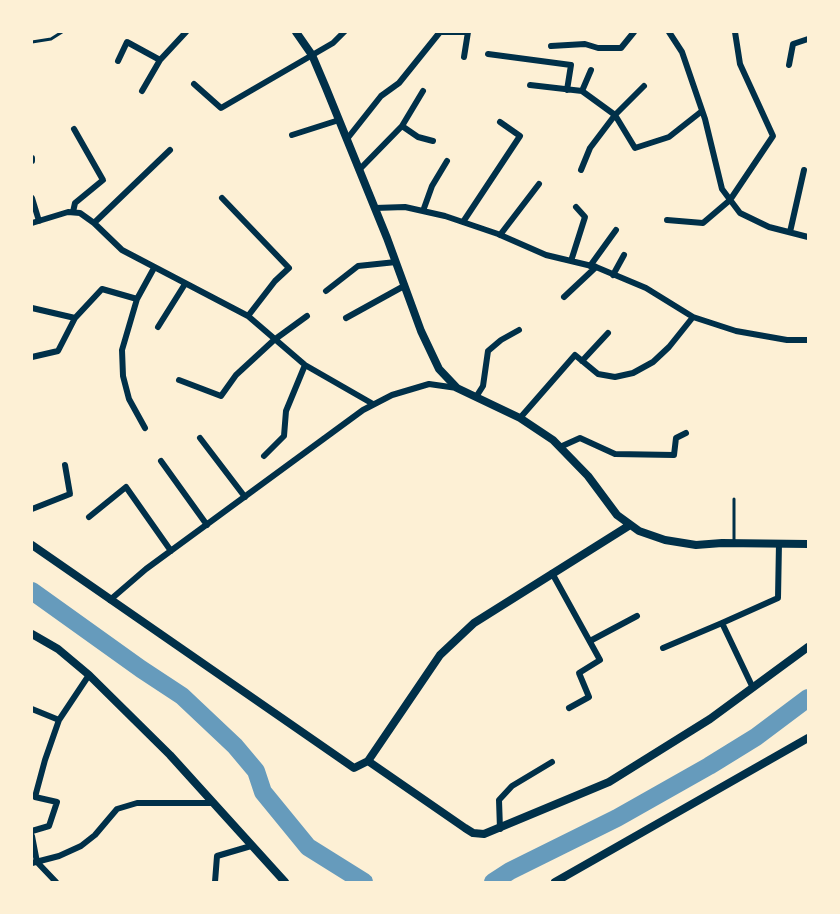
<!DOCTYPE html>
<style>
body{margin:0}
#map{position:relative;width:840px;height:914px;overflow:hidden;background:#fdf0d5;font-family:"Noto Sans",sans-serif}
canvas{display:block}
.frame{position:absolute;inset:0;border:33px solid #fdf0d5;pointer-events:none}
</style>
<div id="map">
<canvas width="840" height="914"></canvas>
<div class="frame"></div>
</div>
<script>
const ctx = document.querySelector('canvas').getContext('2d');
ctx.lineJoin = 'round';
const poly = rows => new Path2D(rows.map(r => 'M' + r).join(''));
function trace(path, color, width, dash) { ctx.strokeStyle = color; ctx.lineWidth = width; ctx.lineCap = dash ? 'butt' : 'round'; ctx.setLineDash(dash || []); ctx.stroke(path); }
trace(poly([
 [32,591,141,669,182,696,235,746,256,771,263,792,308,847,364,882],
 [493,882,510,871,617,818,709,766,756,737,808,698]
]), '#669bbc', 18);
trace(poly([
 [32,42,51,39,62,32],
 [734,541,734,499]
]), '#003049', 3);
trace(poly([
 [669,32,682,52,705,119,722,189,740,213,769,227,808,237],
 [551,46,585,44,598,48,621,48,634,32],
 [488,54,571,65,567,90],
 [118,61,127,42,160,60,186,32],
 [789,65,793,44,808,39],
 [194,84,221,108,333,43,344,32],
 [530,85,582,91,615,115,635,148,669,137,702,111],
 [142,91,160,60],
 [582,91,591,70],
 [402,126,418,137,433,141],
 [292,135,339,120],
 [347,139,381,96,399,83,440,32,468,32,464,57],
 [32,158,32,161],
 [359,170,402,126,423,91],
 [581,170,590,148,615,115,644,86],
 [32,198,39,221],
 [222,198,289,268,275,281,248,316],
 [375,208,405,207,445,216,498,234,546,255,596,267,646,288,693,317,736,331,787,340,808,340],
 [423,211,432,186,447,161],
 [73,212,75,203,103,180,74,129],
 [667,220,703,223,730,200,773,136,740,64,735,32],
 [463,222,520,136,500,122],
 [32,223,68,212,80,213,94,223,122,250,248,316,305,365,373,404],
 [94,223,170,150],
 [790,232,804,170],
 [500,235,539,184],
 [571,261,585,217,576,207],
 [590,266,616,230],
 [613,275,624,255],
 [326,291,358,266,396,262],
 [564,297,596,267],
 [32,308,75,318,102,289,137,299],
 [346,318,404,286],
 [158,327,185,284],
 [32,357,58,351,75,318],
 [582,361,608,333],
 [179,380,221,396,236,375,274,340,307,316],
 [476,397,483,386,488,351,501,340,519,330],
 [520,418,575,355,598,374,615,377,633,373,653,362,669,347,693,317],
 [145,428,129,399,123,376,122,350,137,299,154,268],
 [200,438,245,497],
 [560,447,580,438,615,454,674,455,676,438,686,433],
 [264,456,284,436,286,411,305,365],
 [161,461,207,525],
 [32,509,70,494,65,465],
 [89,517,126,487,171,551],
 [552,573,600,660,579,673,589,697,569,708],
 [110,600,146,569,363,410,392,395,429,384,457,388],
 [590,641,637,616],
 [663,648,722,623],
 [753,688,722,623,778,598,779,543],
 [32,709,59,720],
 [500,829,499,800,512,786,552,762],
 [32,831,49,826,57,802,35,797,45,760,59,720,89,675],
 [32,836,37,862],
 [37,862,56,882],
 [32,863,59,856,81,846,95,835,117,809,137,803,214,803],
 [215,882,217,856,251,846]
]), '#003049', 6);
trace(poly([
 [296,32,312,55,326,88,387,238,421,331,439,369,457,388,520,418,553,440,588,476,617,515,639,531,665,540,696,545,722,543,808,544],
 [32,545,354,768,368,761],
 [32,634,58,649,89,675,170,755,285,882],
 [368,761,465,828,473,833,484,834,609,782,710,719,808,647],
 [368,761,440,655,474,623,630,525],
 [555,882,808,738]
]), '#003049', 8);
</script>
